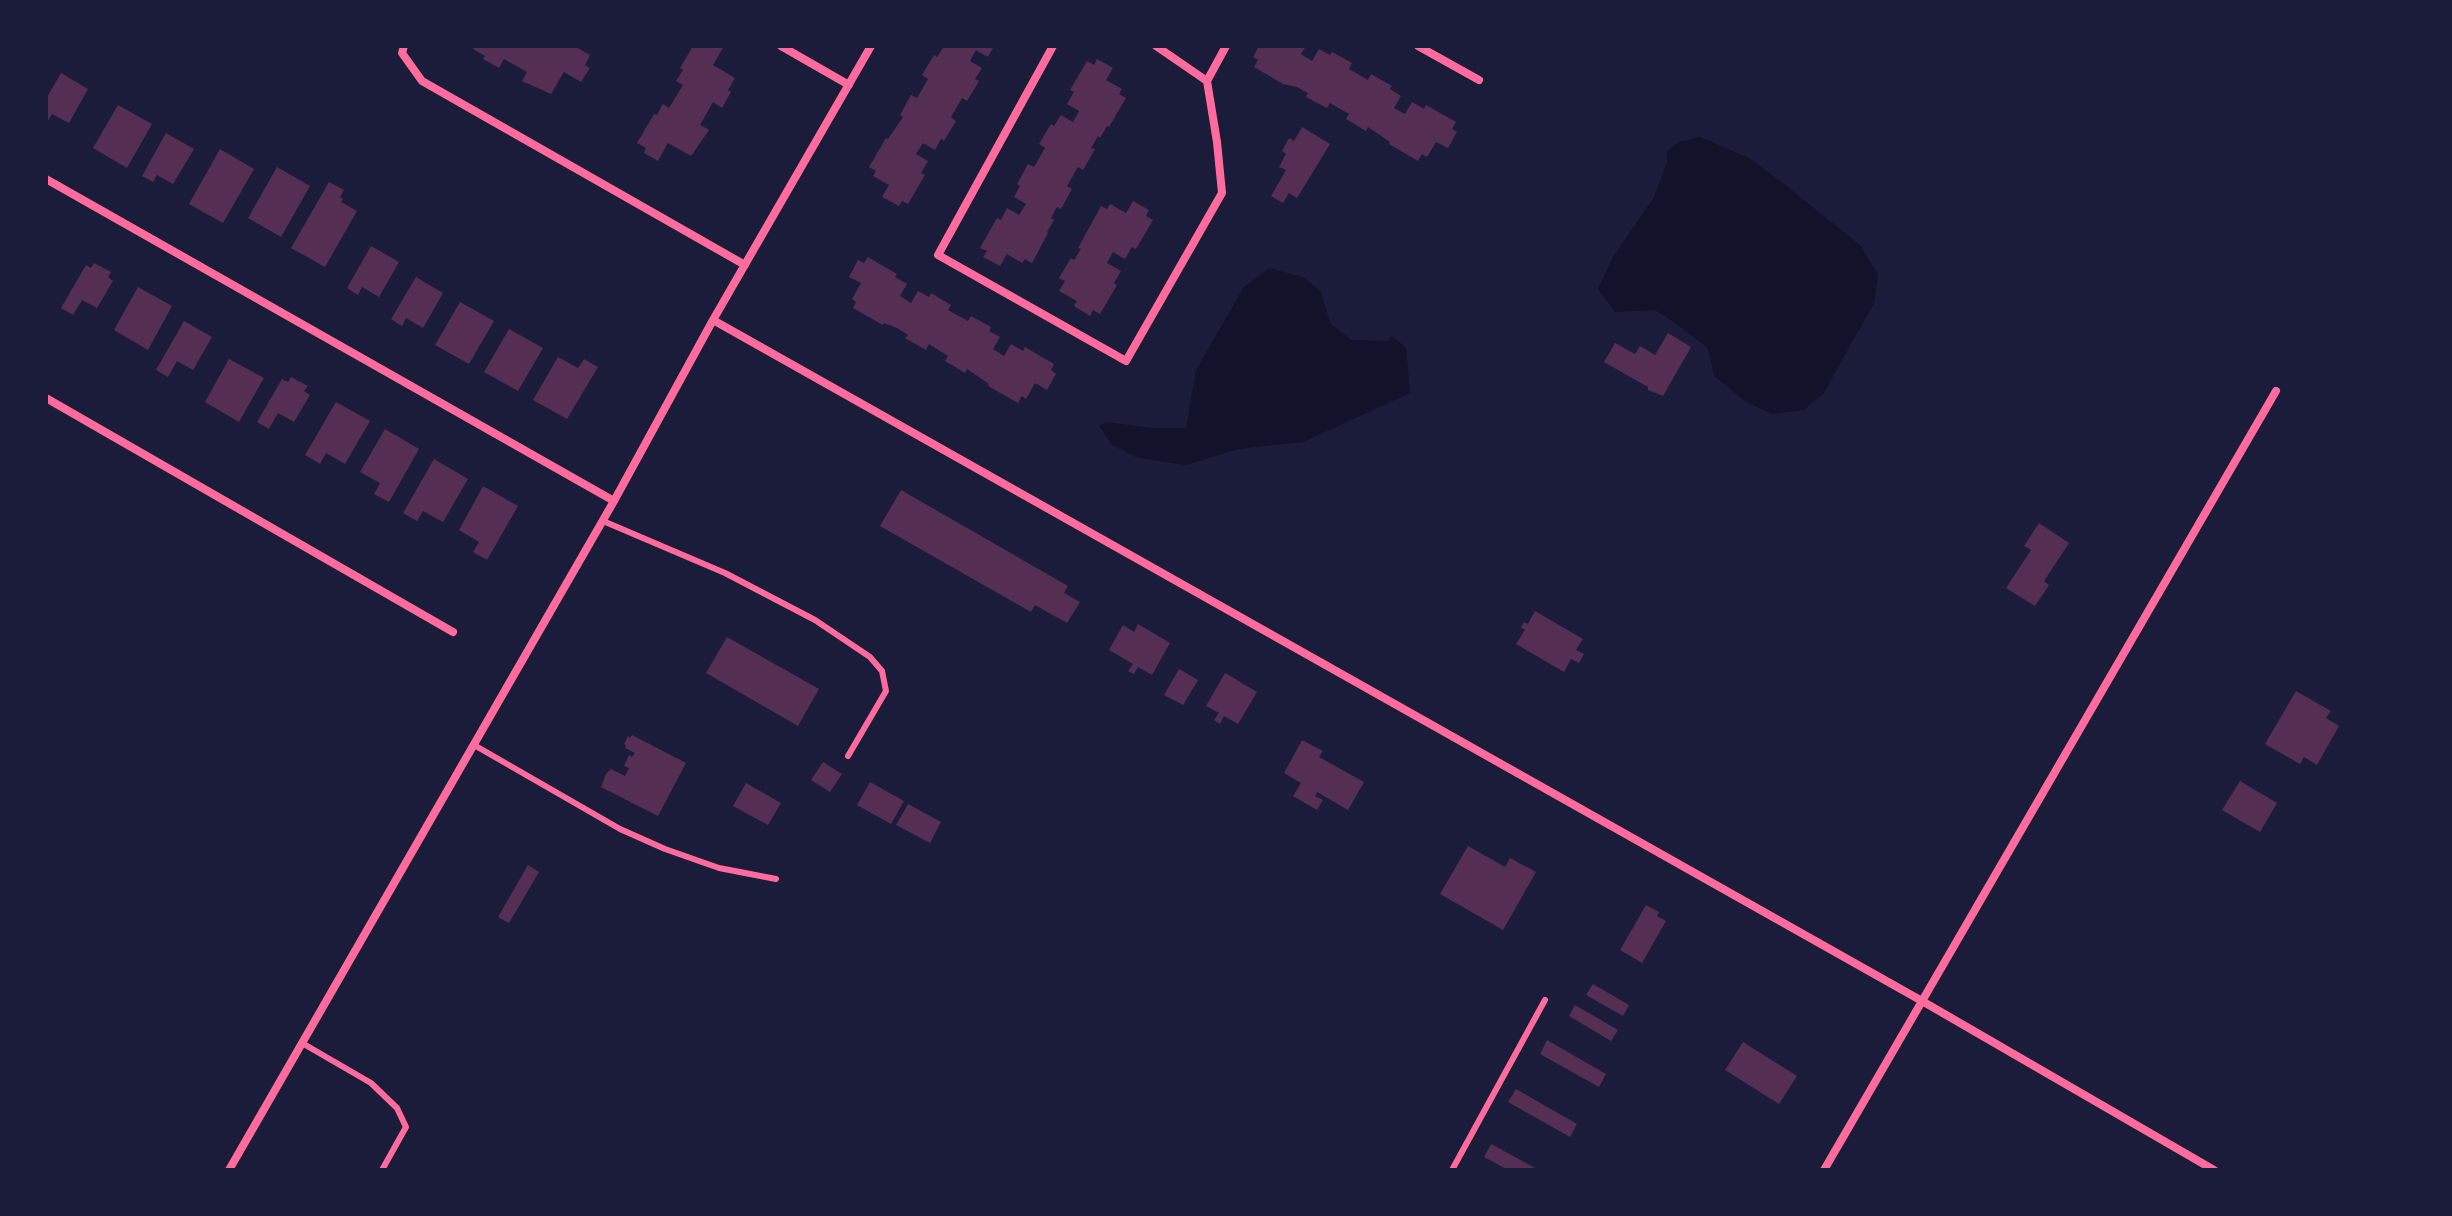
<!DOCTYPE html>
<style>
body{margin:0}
#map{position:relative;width:2452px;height:1216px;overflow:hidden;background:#1b1b3a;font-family:Inter,sans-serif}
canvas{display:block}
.frame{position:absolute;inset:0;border:48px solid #1b1b3a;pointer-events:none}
</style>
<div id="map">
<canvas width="2452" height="1216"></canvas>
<div class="frame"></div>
</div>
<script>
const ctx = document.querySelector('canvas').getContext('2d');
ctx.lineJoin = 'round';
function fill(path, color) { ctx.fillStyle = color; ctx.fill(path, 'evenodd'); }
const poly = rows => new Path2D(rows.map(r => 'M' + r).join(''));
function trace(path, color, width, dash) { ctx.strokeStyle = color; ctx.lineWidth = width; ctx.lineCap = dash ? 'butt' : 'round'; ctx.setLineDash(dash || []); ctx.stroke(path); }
fill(poly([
 [1700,137,1749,158,1783,183,1861,246,1878,275,1874,303,1823,394,1804,410,1772,414,1745,401,1714,376,1708,348,1671,320,1655,310,1615,312,1598,289,1613,257,1654,197,1667,163,1667,152,1678,142],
 [1270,268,1305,278,1321,292,1330,323,1351,340,1388,341,1392,336,1406,348,1410,393,1303,442,1238,449,1186,465,1138,458,1112,445,1099,426,1106,422,1152,428,1186,428,1196,370,1244,287]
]), '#12122b');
fill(poly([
 [475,46,574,46,590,55,585,65,590,68,581,82,564,72,551,94,522,81,527,72,504,59,499,68,483,59,485,56,473,49],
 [693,46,723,48,713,65,735,78,728,90,731,92,722,108,713,102,700,125,709,130,691,156,668,143,658,161,644,153,646,148,637,143,654,114,657,115,663,104,669,108,683,85,676,81,683,70,680,68],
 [944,46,994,46,988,57,976,50,970,61,982,68,975,79,979,81,967,101,962,98,951,117,956,121,944,141,941,139,935,150,923,143,916,154,928,161,921,173,925,175,908,204,902,201,899,206,882,197,889,185,873,176,876,171,869,167,886,138,888,139,903,117,900,115,911,95,917,98,928,79,922,75,934,55,937,57],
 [1259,46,1306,46,1301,54,1312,61,1319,49,1330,55,1332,52,1352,63,1349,69,1368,80,1371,74,1392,86,1390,89,1401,96,1394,108,1405,114,1412,102,1424,109,1426,105,1456,122,1452,129,1457,132,1448,148,1436,142,1427,157,1422,154,1418,161,1389,144,1390,142,1368,127,1366,131,1346,119,1349,114,1330,103,1327,108,1306,97,1308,93,1297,87,1283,84,1254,67,1258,60,1253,57],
 [1097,59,1113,68,1106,80,1122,89,1119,94,1126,98,1109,127,1107,126,1100,138,1098,136,1091,148,1095,149,1083,170,1078,167,1067,186,1072,189,1061,209,1057,207,1051,218,1054,220,1047,232,1048,233,1032,263,1025,259,1022,263,1007,254,1000,266,983,257,987,251,980,248,997,218,1001,220,1007,208,1019,215,1026,204,1014,197,1020,186,1017,184,1028,164,1034,167,1045,148,1039,144,1051,124,1054,126,1061,115,1073,122,1079,111,1067,104,1074,92,1070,90,1087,61,1094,65],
 [61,73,88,89,69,123,52,114,46,124,46,99],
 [118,105,152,124,127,168,93,148],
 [1302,127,1330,144,1297,198,1289,193,1283,203,1271,196,1286,170,1279,167,1286,154,1282,151,1289,138,1294,141],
 [166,133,194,149,173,184,157,175,153,182,142,176],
 [220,149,254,169,223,223,189,204],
 [277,167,310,186,281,237,248,218],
 [329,182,344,190,340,197,343,199,341,202,357,211,325,267,291,248],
 [1133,201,1149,210,1146,216,1153,220,1136,249,1132,247,1125,259,1113,252,1107,263,1121,271,1114,283,1117,285,1100,314,1093,310,1090,316,1074,306,1077,301,1059,291,1065,281,1059,278,1071,258,1074,260,1081,249,1078,248,1101,206,1107,209,1110,204,1126,213],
 [371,246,399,262,379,297,362,287,358,295,347,288],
 [868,257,897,274,895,277,907,284,900,296,911,303,918,291,929,297,931,293,951,305,948,310,968,321,971,316,991,327,989,331,1000,337,993,349,1004,356,1011,344,1023,351,1025,347,1054,364,1051,370,1056,374,1047,390,1035,383,1026,399,1022,396,1018,403,988,386,989,384,967,369,965,373,945,361,948,356,929,344,926,350,905,338,908,335,897,328,884,323,883,325,853,308,856,302,852,299,861,283,849,277,858,260,864,263],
 [94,263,111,272,108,277,113,281,97,308,82,300,73,315,61,308,86,265,91,268],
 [416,277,443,293,423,328,406,318,402,326,391,319],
 [138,287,172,306,148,350,114,330],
 [460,302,494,321,469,364,435,345],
 [184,321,212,337,193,370,177,361,168,377,156,370],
 [509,329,543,348,518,391,484,372],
 [1668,333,1691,347,1663,396,1648,390,1648,387,1604,362,1615,343,1635,354,1640,346,1655,355],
 [558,357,578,368,584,359,598,367,567,419,533,400],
 [229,359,264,378,239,422,205,402],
 [291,377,308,386,304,391,310,395,294,422,278,413,269,429,257,422,282,379,288,382],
 [336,402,370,421,345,464,326,453,320,464,305,455],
 [385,429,419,449,389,502,374,494,380,483,360,472],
 [434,459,468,479,443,522,423,511,417,521,403,513],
 [483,486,518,506,487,560,473,552,479,542,459,530],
 [901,490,1068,586,1064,593,1080,602,1067,623,1035,605,1031,612,880,526],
 [2039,523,2069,543,2044,581,2049,585,2035,606,2006,588,2031,550,2024,546],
 [1535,611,1583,639,1576,650,1584,654,1579,663,1571,659,1564,672,1516,644,1525,630,1521,627,1524,622,1528,624],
 [1138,624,1170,643,1152,675,1138,667,1134,674,1128,671,1133,664,1109,650,1123,625,1134,632],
 [727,637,819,689,798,726,706,673],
 [1179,669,1198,680,1183,705,1164,695],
 [1225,673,1257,692,1238,724,1224,716,1220,724,1214,720,1219,713,1206,706],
 [2296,691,2331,711,2326,718,2339,726,2317,765,2304,757,2300,764,2265,744],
 [632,735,686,763,658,816,601,787,606,774,611,769,625,776,629,768,624,766,629,755,632,757,635,753,625,748,626,745,624,744,628,736,630,738],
 [1302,740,1323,751,1319,757,1364,782,1348,810,1317,792,1315,796,1323,800,1317,810,1293,796,1301,783,1284,773],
 [823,762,842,774,830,792,811,780],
 [2240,781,2277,803,2260,832,2222,810],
 [870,782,904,801,891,824,857,805],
 [746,783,781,803,768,825,733,806],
 [908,804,941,822,930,843,896,825],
 [1468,846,1505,867,1510,858,1536,872,1503,930,1440,894],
 [528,865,539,872,509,923,498,917],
 [1646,905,1659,912,1657,916,1666,921,1642,963,1620,950],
 [1593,984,1629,1005,1623,1016,1586,995],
 [1575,1005,1618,1030,1611,1041,1569,1016],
 [1547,1040,1606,1074,1599,1087,1540,1054],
 [1743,1042,1797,1076,1779,1104,1725,1070],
 [1516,1089,1577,1124,1570,1137,1508,1102],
 [1491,1144,1539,1170,1508,1170,1484,1157]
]), '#542f53');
trace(poly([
 [603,521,725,573,815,620,870,657,882,671,886,691,848,756],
 [474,745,620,829,665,849,719,868,776,879],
 [302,1043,371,1083,397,1108,406,1127,382,1170],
 [1452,1170,1545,1000]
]), '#ff6b9d', 6);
trace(poly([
 [404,46,402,53,422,81,745,265],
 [781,46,849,85],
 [1053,46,938,255,1126,361,1222,193,1217,142,1207,81,1156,46],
 [1418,46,1479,80],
 [1207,81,1226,46],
 [46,179,614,501],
 [713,320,1922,1001,2214,1170],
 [46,398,453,632],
 [229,1170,614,501,713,320,871,46],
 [1824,1170,2276,391]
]), '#ff6b9d', 8);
</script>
